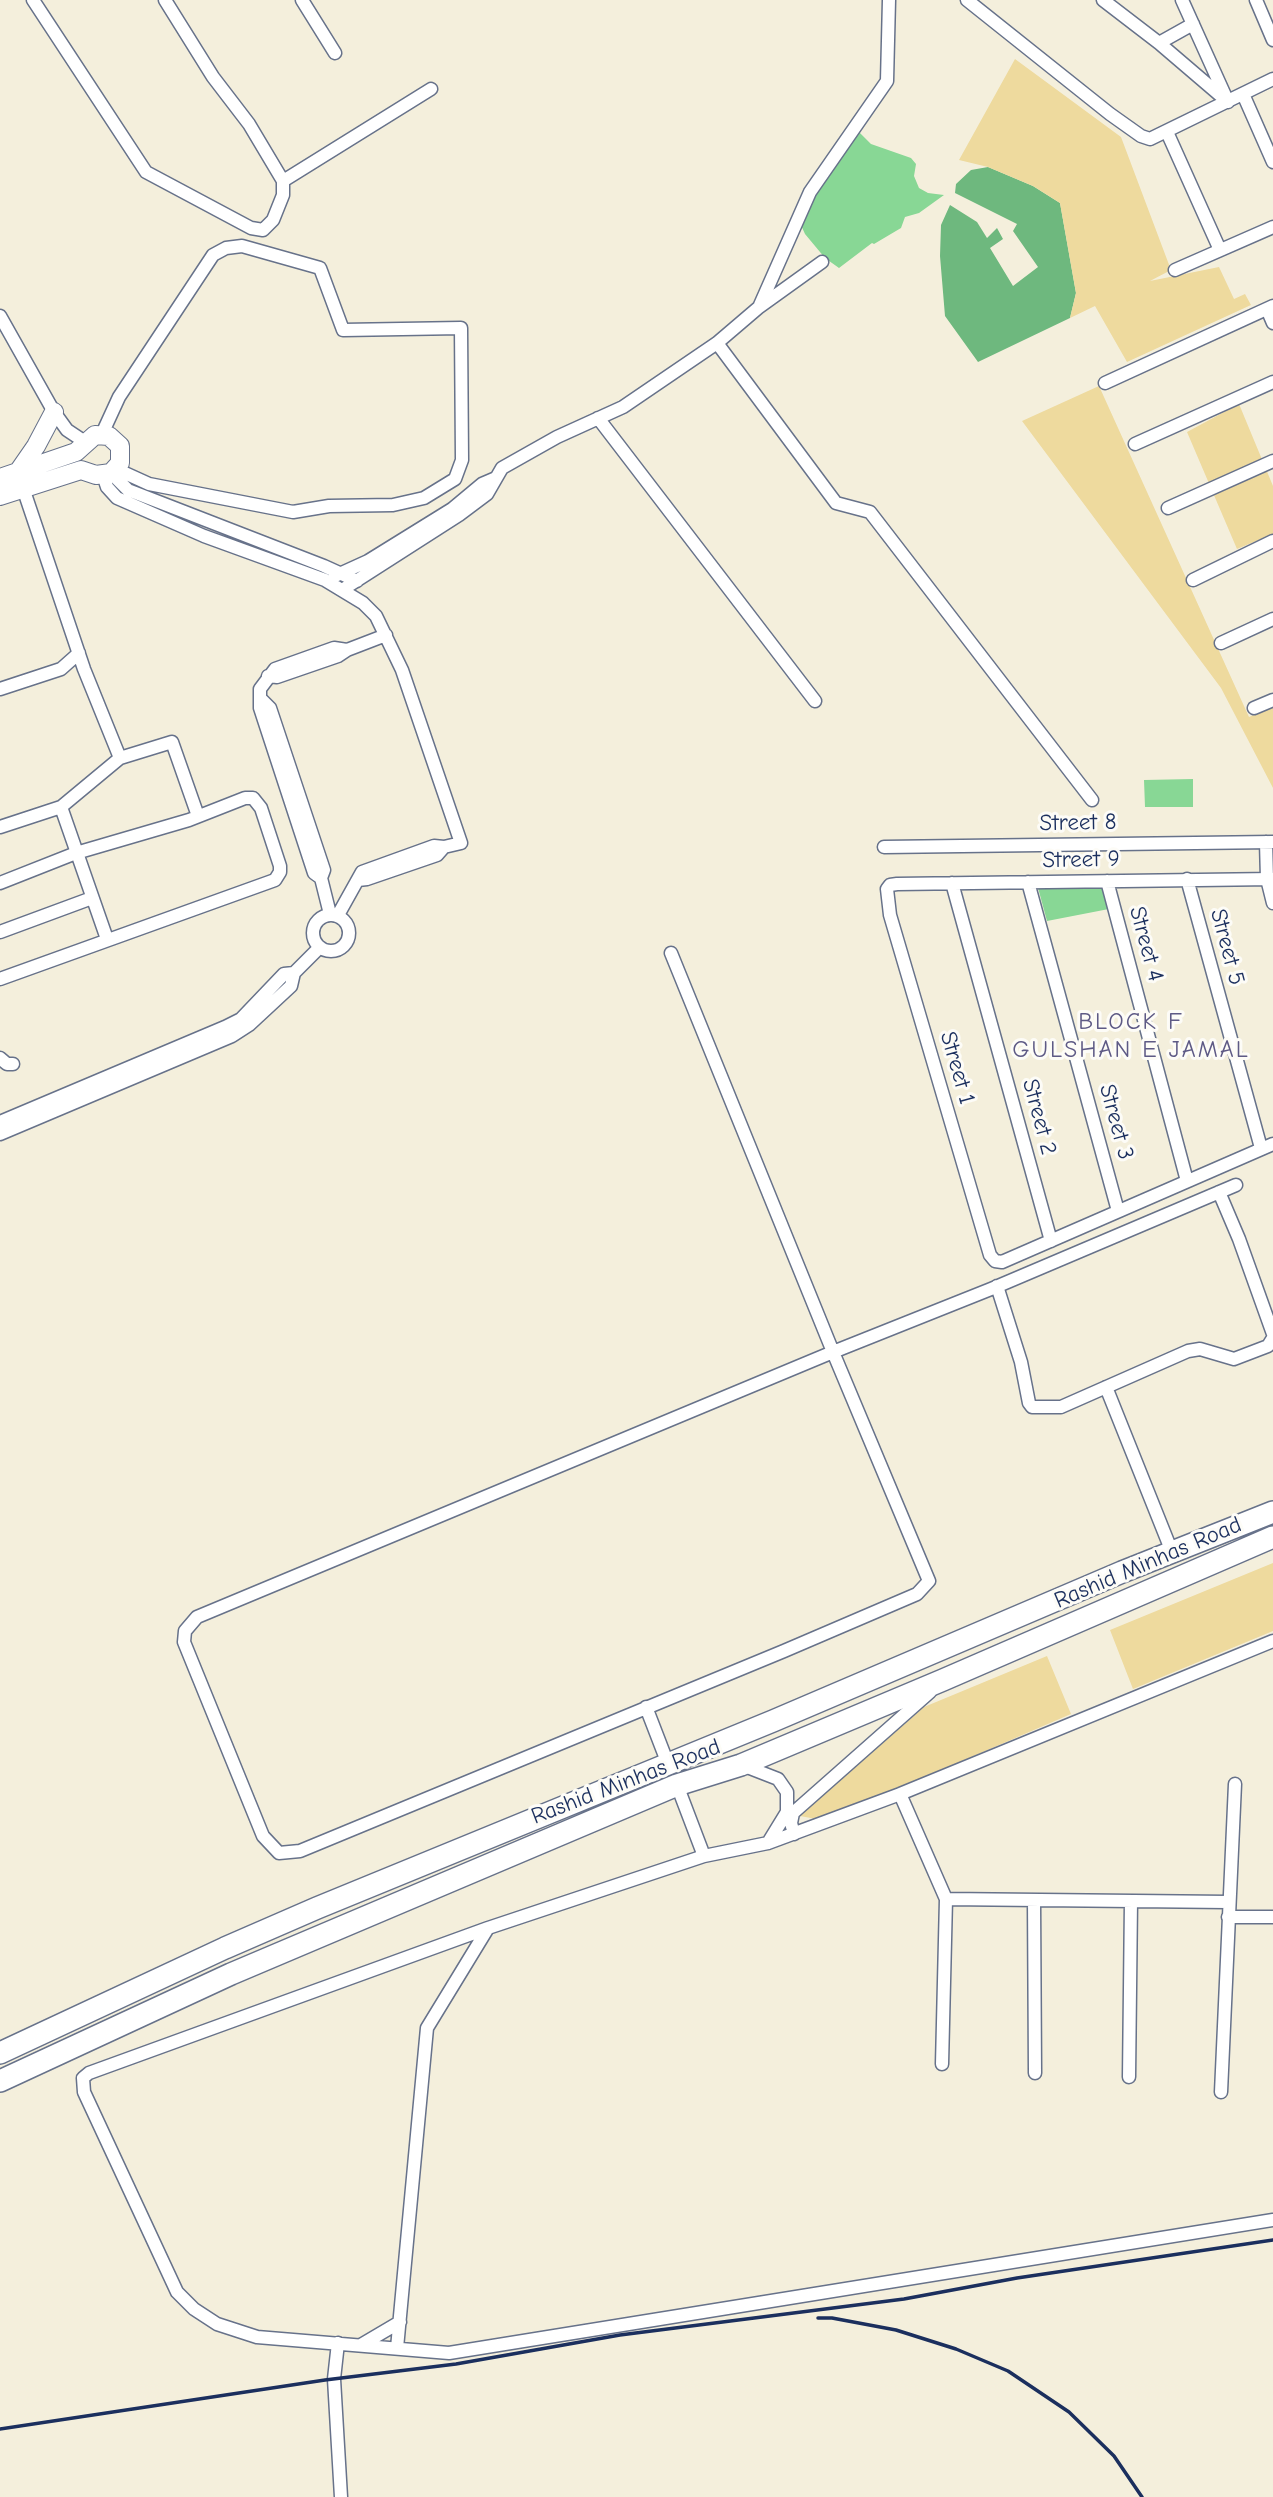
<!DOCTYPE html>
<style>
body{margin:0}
canvas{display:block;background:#f4efdc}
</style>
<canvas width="1273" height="2497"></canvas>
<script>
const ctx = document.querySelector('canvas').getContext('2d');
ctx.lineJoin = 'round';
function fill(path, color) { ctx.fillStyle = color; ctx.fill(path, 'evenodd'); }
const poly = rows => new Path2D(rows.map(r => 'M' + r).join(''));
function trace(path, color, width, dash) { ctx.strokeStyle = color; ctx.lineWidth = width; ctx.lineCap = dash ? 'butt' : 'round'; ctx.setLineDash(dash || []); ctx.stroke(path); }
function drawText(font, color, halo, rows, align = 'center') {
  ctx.font = font + ' "Comic Neue",sans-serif'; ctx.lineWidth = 6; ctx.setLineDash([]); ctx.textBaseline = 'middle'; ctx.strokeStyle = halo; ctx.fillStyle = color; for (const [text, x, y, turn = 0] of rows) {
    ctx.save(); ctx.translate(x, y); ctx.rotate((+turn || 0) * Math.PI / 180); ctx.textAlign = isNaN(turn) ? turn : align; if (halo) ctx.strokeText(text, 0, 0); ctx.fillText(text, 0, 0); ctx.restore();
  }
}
fill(poly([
 [858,131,871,144,911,158,916,164,914,176,919,188,928,193,944,195,919,213,905,217,901,228,874,244,872,243,839,268,825,258,805,234,800,223,813,196],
 [1193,779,1193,807,1145,807,1144,780],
 [1107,881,1114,908,1047,921,1037,884]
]), '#88d795');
fill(poly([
 [988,167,1033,186,1060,203,1076,293,1070,318,978,362,945,316,940,256,941,225,950,205,977,222,987,238,997,228,1003,239,990,248,1013,286,1038,267,1013,231,1017,224,955,193,956,184,971,170]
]), '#6eb87e');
fill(poly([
 [1015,59,1121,137,1171,270,1150,281,1219,267,1234,299,1245,294,1251,305,1127,362,1095,306,1070,318,1076,293,1060,203,1033,186,988,167,959,160],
 [1099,386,1249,717,1273,706,1273,788,1221,688,1022,421],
 [1239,404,1273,486,1273,534,1237,549,1187,432],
 [1273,1563,1273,1631,1133,1689,1110,1630],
 [1047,1656,1071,1714,890,1792,816,1819,800,1816,924,1707]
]), '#eeda9e');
const street = poly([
 [33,0,146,172,251,228,263,230,273,220,283,195,283,181,249,124,213,77,165,0],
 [302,0,335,53],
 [967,0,1110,114,1141,136,1150,139,1273,79],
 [1103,0,1159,43,1228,102,1182,0],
 [1256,0,1273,40],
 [1159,43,1193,24],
 [1243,94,1273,162],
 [1167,132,1220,250],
 [283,181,431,89],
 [1175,270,1273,227],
 [760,305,810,192,887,81,889,0],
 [1267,309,1273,323],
 [0,316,54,412,67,430,85,442],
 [717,343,836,503,870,512,1092,800],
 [1105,383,1273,306],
 [598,418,815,701],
 [102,434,119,397,213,255,226,248,242,246,320,268,343,330,461,328,462,460,455,479,424,498,393,505,329,506,293,512,149,484,116,469],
 [1135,444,1273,382],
 [111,473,128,490,324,566,357,581],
 [103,475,107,487,117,498,204,536,325,580,363,603,376,616,402,670,461,843,444,847,434,846,362,872,338,915],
 [23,488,84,669,120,758],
 [1168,508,1273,461],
 [335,576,368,561,452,509,482,484,496,478],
 [1193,580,1273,541],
 [342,590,459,515,487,494,502,468,557,437,623,407,717,343,758,308,822,262],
 [1221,643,1273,619],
 [268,676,277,677,338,656,347,650,386,635],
 [0,689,61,669,79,653],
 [262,700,270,708,324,870,321,878,330,914],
 [1254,708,1273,700],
 [61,807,107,939],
 [0,827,61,807,120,758,172,742,198,816],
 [1266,842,1267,879,1273,903],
 [884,847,1273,842],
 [321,878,314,873,260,708,260,689,275,669,334,648,347,650],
 [1187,879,1261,1148],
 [1273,879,897,884,890,885,887,889,890,915,990,1255,995,1261,1002,1262,1273,1144],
 [358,880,367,879,437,855,444,847],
 [1107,881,1187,1181],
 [1028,882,1118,1211],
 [0,883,76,853,189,820,245,798,253,798,261,808,280,866,280,872,275,880,0,979],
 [952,883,1051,1241],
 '313 933a18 18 0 1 1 36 0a18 18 0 1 1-36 0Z',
 [0,932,92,898],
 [671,953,833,1352,929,1581,917,1594,784,1651,300,1851,279,1853,263,1836,184,1642,185,1631,197,1617,833,1352,991,1289,1236,1185],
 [0,1058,7,1064,13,1064],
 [0,1122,225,1027,241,1019,284,974,294,973],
 [0,1134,232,1036,249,1025,291,986,294,973,320,947],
 [1219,1192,1239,1239,1273,1334],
 [997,1286,1021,1362,1029,1403,1032,1407,1061,1407,1188,1351,1200,1349,1234,1359,1268,1346,1273,1338],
 [1106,1387,1172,1552],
 [646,1707,668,1764],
 [742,1765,778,1779,787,1792,787,1812,768,1843],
 [677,1785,704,1856,768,1843,900,1794,1273,1641],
 [900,1794,946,1899,1228,1902],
 [794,1834,791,1823,793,1813,930,1692],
 [704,1856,488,1928,89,2073,83,2078,84,2092,177,2292,194,2309,217,2324,257,2337,449,2353,1273,2220],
 [1034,1900,1035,2073],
 [1228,1917,1273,1917],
 [942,2064,946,1899],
 [1129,2077,1131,1901],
 [1221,2092,1235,1784],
 [338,2343,334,2379,341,2497],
 [361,2345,400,2322],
 [397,2348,427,2028,488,1928]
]);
const secondary = poly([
 [18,472,36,446,54,412],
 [0,478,76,452,95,435,109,436,120,446,120,463,111,473,96,475,81,470,0,496]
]);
const primary = poly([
 [0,2053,225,1948,317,1908,773,1721,1122,1572,1273,1512],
 [0,2081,231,1974,677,1785,741,1765,943,1680,1273,1537]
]);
trace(street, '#67728a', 15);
trace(secondary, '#67728a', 20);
trace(primary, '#67728a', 24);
trace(street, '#fff', 12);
trace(secondary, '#fff', 18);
trace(primary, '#fff', 21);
trace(poly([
 [818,2318,832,2318,896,2330,956,2349,1008,2371,1069,2412,1114,2456,1142,2497],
 [0,2429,325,2380,456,2364,620,2335,904,2299,1017,2278,1273,2240]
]), '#1b2f5e', 3.5);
drawText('23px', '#1b2f5e', '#fdfcf7', [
 ["Street 8",1078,823,-1],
 ["Street 9",1081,860,-1],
 ["Street 4",1146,944,75],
 ["Street 5",1227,947,75],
 ["Street 1",957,1068,74],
 ["Street 2",1039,1117,75],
 ["Street 3",1116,1122,75],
 ["Rashid Minhas Road",1148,1563,-23],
 ["Rashid Minhas Road",626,1782,-21]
]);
ctx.letterSpacing = '2px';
drawText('24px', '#5e5a85', '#fdfcf7', [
 ["BLOCK F",1131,1022],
 ["GULSHAN E JAMAL",1131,1050]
]);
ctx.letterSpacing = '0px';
</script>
